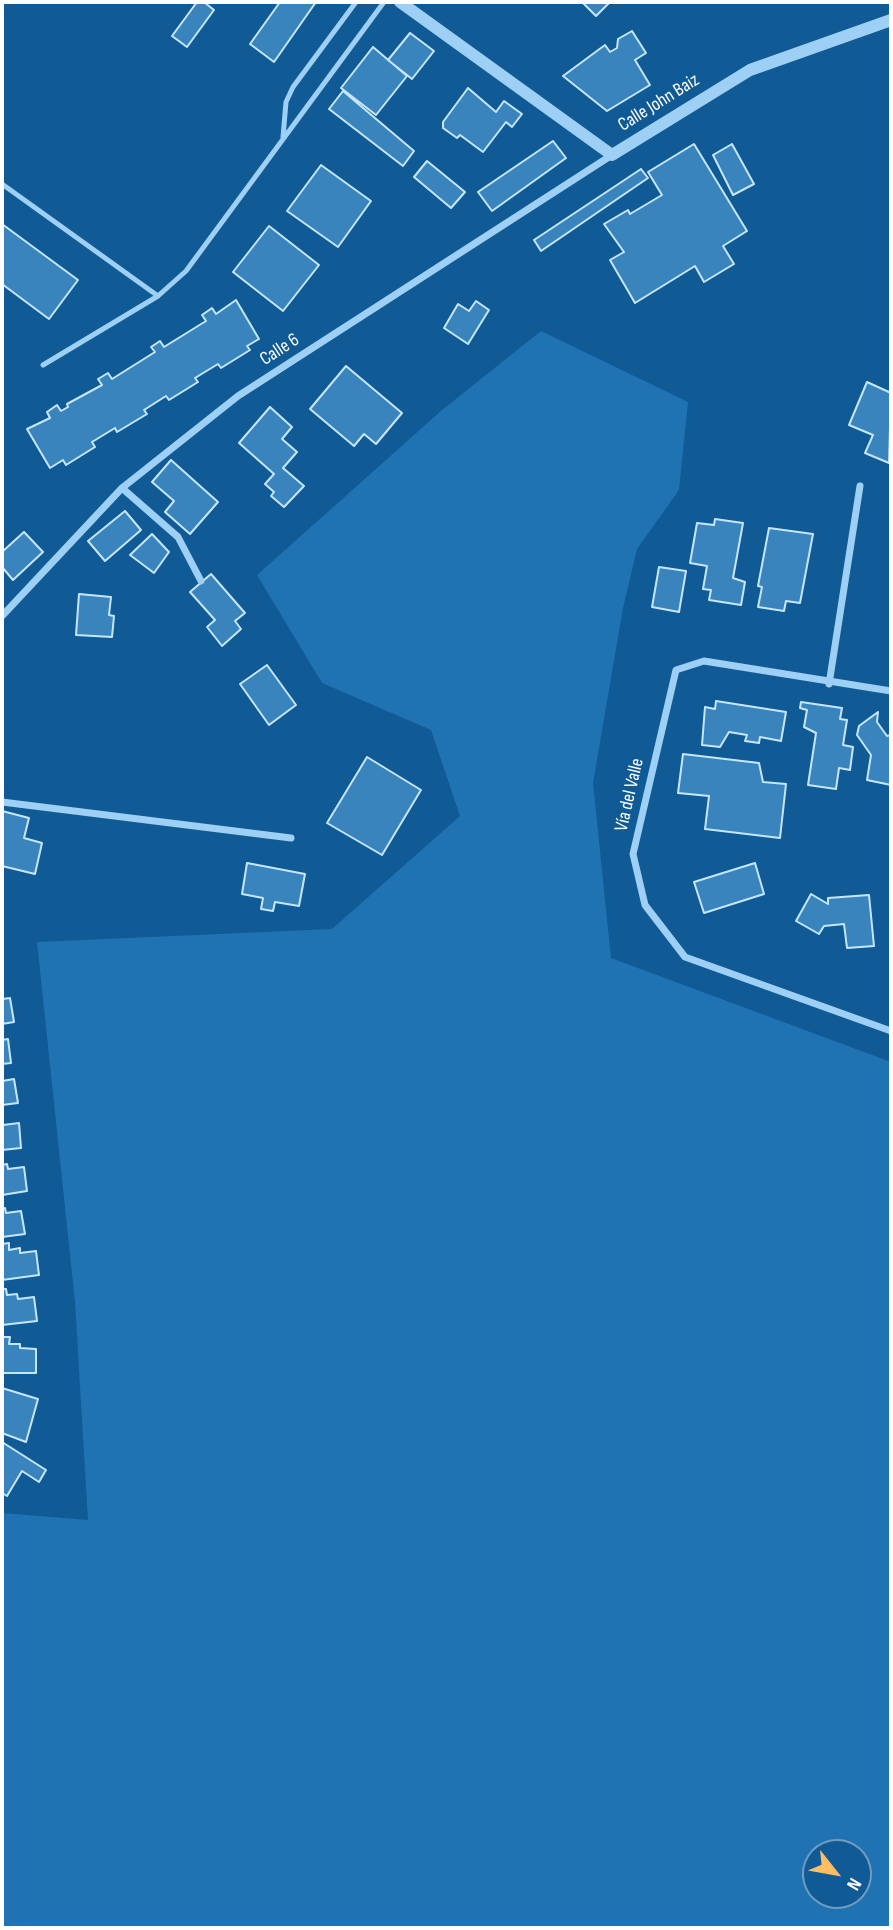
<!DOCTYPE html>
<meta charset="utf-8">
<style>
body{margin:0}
#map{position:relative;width:893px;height:1930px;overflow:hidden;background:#105a95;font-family:"Sofia Sans Condensed",sans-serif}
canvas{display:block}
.frame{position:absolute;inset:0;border:4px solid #fff;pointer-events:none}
.north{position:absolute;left:802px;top:1839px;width:70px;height:70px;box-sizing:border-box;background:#105a95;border:2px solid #709cbf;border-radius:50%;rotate:121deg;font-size:19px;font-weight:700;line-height:28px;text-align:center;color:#fff}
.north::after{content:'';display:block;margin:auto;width:24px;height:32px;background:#ffbe61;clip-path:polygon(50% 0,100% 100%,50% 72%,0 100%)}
</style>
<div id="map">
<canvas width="893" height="1930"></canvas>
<div class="frame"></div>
<div class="north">N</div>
</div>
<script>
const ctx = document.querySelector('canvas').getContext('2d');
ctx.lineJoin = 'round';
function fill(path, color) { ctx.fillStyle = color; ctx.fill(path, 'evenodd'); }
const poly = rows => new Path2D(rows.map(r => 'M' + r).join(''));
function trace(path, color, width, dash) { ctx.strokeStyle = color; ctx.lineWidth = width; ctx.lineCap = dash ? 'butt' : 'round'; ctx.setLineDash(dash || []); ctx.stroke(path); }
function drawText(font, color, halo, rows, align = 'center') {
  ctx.font = font + ' "Sofia Sans Condensed",sans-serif'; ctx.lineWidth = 6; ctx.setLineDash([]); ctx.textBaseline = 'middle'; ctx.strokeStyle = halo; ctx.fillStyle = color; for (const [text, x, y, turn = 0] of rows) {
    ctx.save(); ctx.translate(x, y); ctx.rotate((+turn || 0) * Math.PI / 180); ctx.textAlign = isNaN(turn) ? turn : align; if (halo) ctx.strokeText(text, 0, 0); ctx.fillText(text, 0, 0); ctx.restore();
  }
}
fill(poly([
 [541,331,688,402,679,490,637,549,623,608,593,783,611,958,891,1062,891,1928,2,1928,2,1513,88,1520,75,1302,37,942,332,929,460,816,431,730,322,683,257,575,442,410],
 [816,1853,858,1853,858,1895,816,1895]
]), '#1f73b2');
const building = poly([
 [197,2,204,2,214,10,187,47,172,36,197,2],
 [280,2,316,2,274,62,250,44,280,2],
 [582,2,610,2,596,16,582,2],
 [632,31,646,53,635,60,650,85,607,111,563,76,605,45,610,52,617,48,618,39,632,31],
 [410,33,434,51,412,79,388,60,410,33],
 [373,47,407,76,376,115,341,88,373,47],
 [468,88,496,112,504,101,522,114,512,127,506,122,483,152,460,135,457,138,443,128,443,122,468,88],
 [343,91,414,151,403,166,329,109,343,91],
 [553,141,566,158,492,211,478,192,553,141],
 [694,144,747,231,723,246,734,264,704,282,695,266,635,303,610,260,624,252,604,224,628,210,630,214,662,195,648,172,694,144],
 [732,144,754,184,733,195,713,155,732,144],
 [427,161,465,192,451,208,414,177,427,161],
 [321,165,371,201,338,247,287,211,321,165],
 [641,169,648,178,541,251,534,240,641,169],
 [2,224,78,280,49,319,2,284,2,224],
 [269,226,319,265,283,311,233,272,269,226],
 [236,300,259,339,247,346,250,350,221,368,218,364,195,378,198,382,169,400,166,396,144,410,147,414,117,432,115,428,92,442,95,447,66,465,63,460,50,468,27,429,50,418,47,412,57,405,61,411,68,407,67,404,102,385,98,379,108,373,112,379,155,352,151,347,160,341,164,347,206,321,202,315,212,308,216,314,236,300],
 [476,301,489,310,468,344,444,328,458,304,469,311,476,301],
 [346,366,402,413,376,444,364,434,354,446,310,409,346,366],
 [867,382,891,393,889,463,865,453,873,435,849,425,867,382],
 [270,407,292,427,282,439,297,452,283,468,304,486,284,507,271,496,274,492,265,484,274,474,239,443,270,407],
 [171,460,218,502,190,534,165,512,174,501,152,482,171,460],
 [125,511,141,530,105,561,88,541,125,511],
 [715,519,743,523,733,578,745,582,741,605,709,600,711,590,703,589,707,566,690,563,697,523,714,525,715,519],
 [769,528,813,534,800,603,786,601,784,611,758,607,762,587,758,586,769,528],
 [24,532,43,552,13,580,2,567,2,552,24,532],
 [152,534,169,552,154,573,130,555,152,534],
 [659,567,686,571,679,612,652,607,659,567],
 [211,574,245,613,235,621,241,629,222,646,207,627,215,620,190,592,211,574],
 [79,594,111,597,109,615,114,616,112,637,76,635,79,594],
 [267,665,296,705,269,725,240,684,267,665],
 [716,701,786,712,781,741,760,737,759,743,745,741,747,735,729,732,720,747,702,745,705,707,715,709,716,701],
 [801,702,842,708,840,719,847,720,843,745,853,747,850,770,839,768,836,789,808,785,816,733,804,727,807,710,800,708,801,702],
 [878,712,877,722,887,736,891,735,891,785,867,780,871,755,857,735,859,726,878,712],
 [683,754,759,763,763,782,786,784,780,838,705,829,709,796,678,793,683,754],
 [367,757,421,790,382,855,327,823,367,757],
 [2,811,29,818,24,838,42,843,35,874,2,866,2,811],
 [247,863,305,874,299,906,275,902,273,911,261,909,263,898,242,894,247,863],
 [755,863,764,894,704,913,694,882,755,863],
 [811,894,828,904,828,898,869,895,874,946,847,948,844,924,824,926,819,934,796,921,811,894],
 [10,998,14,1022,2,1024,2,999,10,998],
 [8,1039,11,1063,2,1064,2,1040,8,1039],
 [14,1079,18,1103,2,1105,2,1081,14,1079],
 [2,1121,3,1125,19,1123,21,1148,2,1150,2,1121],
 [7,1164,8,1169,24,1167,27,1191,2,1195,2,1165,7,1164],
 [5,1208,6,1213,21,1211,25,1234,2,1237,2,1209,5,1208],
 [9,1243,9,1250,20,1248,20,1253,36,1251,39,1275,2,1280,2,1244,9,1243],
 [2,1289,6,1289,7,1295,17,1294,18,1299,34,1297,37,1321,2,1325,2,1289],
 [2,1337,10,1337,9,1344,20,1344,20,1348,36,1349,36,1373,2,1373,2,1337],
 [2,1388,38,1399,26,1442,2,1433,2,1388],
 [2,1442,46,1470,39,1482,22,1471,7,1496,2,1493,2,1442]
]);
fill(building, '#3984bd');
trace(building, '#c6e6fe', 2);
trace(poly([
 [283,137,286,102,293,87,356,2],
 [2,184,158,296],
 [43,365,158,296,186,271,384,2]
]), '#9ecff4', 5);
trace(poly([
 [122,488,178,537,201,581],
 [2,616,122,488,238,396,612,155],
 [829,684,860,486],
 [891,691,704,661,676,670,633,854,645,905,685,957,891,1031],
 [2,802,291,838]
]), '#9ecff4', 7);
trace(poly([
 [400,2,612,155,750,70,891,20]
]), '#9ecff4', 12);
drawText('19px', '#fff', '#105a95', [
 ["Calle John Baiz",659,103,-32],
 ["Calle 6",280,350,-33],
 ["Vía del Valle",630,795,-77]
]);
</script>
